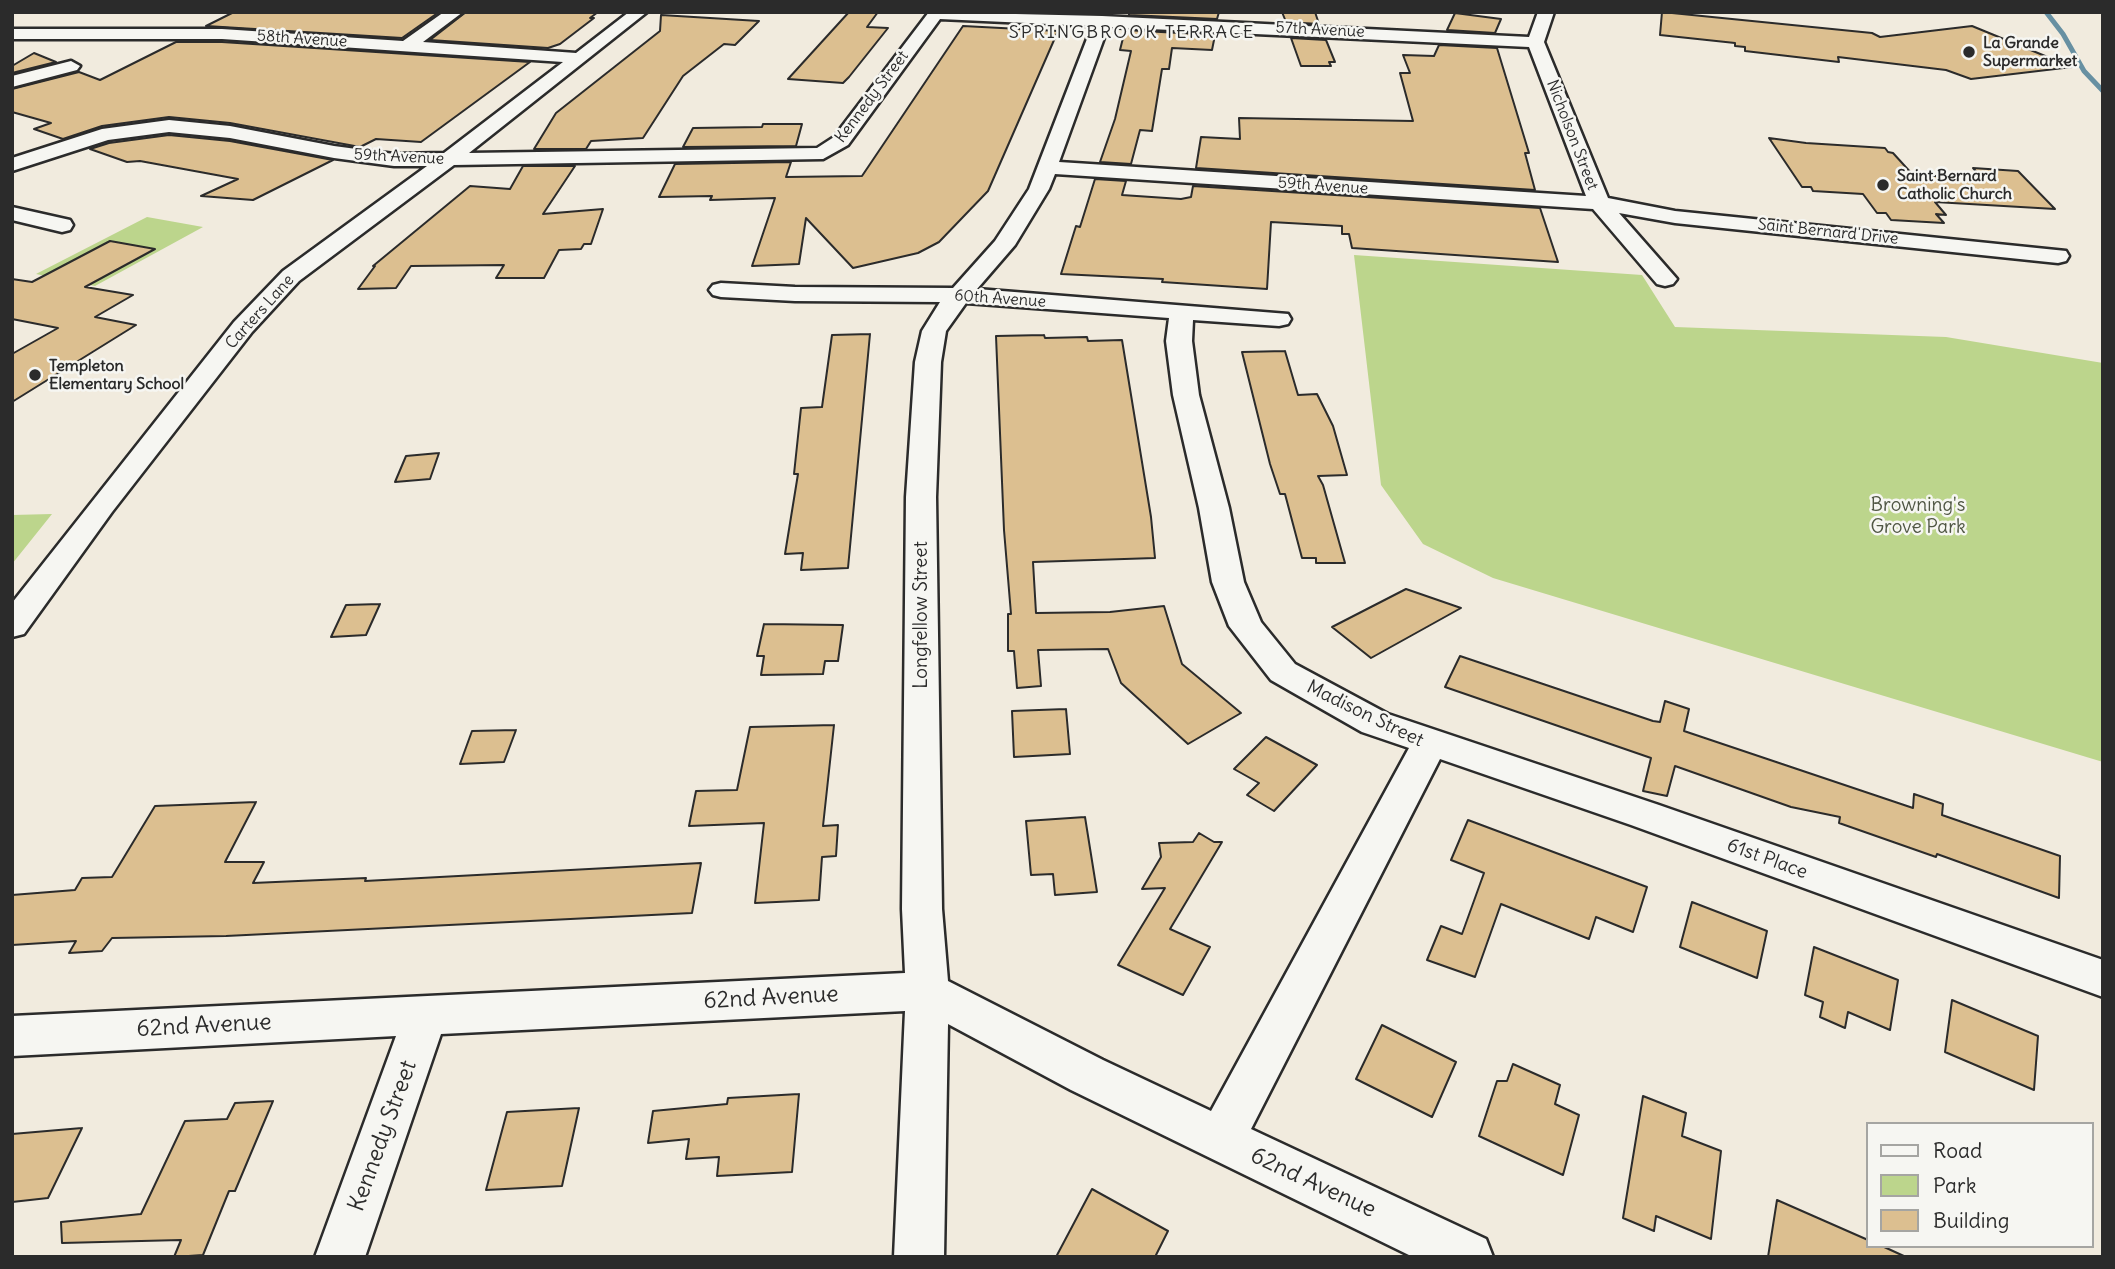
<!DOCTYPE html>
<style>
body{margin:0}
#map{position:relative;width:2115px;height:1269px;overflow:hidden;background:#f1ebde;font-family:Delius,sans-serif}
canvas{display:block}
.frame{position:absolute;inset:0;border:14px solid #2b2b2b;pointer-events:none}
.legend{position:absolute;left:1866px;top:1122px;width:228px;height:126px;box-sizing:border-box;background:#f6f6f2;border:2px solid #a5a5a2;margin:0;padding:9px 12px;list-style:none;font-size:21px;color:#2b2b2b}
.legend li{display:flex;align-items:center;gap:14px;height:35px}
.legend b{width:35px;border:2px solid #a5a5a2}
</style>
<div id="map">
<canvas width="2115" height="1269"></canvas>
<div class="frame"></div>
<ul class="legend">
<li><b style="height:9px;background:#f6f6f2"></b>Road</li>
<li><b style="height:19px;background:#bcd58c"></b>Park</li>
<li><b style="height:19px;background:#dcbf90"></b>Building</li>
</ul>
</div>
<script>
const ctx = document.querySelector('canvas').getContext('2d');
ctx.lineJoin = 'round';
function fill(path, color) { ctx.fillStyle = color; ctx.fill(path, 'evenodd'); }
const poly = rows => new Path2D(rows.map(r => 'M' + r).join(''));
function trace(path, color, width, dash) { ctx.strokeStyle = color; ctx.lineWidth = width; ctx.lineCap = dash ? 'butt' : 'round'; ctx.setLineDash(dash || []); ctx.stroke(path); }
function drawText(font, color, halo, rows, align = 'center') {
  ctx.font = font + ' Delius,sans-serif'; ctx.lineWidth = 5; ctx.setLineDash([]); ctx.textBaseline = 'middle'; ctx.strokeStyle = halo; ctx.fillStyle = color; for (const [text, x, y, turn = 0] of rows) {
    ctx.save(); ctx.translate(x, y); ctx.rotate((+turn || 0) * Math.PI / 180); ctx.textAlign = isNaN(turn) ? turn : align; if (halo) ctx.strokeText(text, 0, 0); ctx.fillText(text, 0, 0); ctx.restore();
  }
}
fill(poly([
 [147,217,203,227,95,286,36,274],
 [1354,255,1642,275,1675,327,1946,337,2103,363,2103,762,1493,578,1423,544,1381,485],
 [52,514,12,564,12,515]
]), '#bcd58c');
trace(poly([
 [2046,12,2063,34,2084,71,2103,91]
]), '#6790a2', 5);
const building = poly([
 [234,12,439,12,402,38,206,26,234,12],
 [466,12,598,12,590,18,594,18,560,44,548,48,430,40,466,12],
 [849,12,878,12,867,27,888,28,849,77,843,83,788,79,849,12],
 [1129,12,1219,12,1217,19,1129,15,1129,12],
 [1282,12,1315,12,1319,24,1286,22,1282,12],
 [1662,12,1872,33,1880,37,1972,26,2072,67,1971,79,1946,70,1838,57,1839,62,1745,51,1745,47,1735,46,1735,43,1660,35,1662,12],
 [1455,13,1501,19,1495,33,1447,30,1455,13],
 [661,15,759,21,735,45,724,44,683,76,643,138,591,141,586,149,534,149,556,113,660,31,661,15],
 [963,26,1058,31,988,191,939,242,918,253,853,268,806,218,799,264,752,266,775,198,710,200,712,196,659,197,675,164,791,162,786,177,862,176,963,26],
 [1125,30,1215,35,1212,50,1172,48,1169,69,1162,69,1152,131,1140,130,1131,164,1100,162,1115,119,1131,51,1120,50,1125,30],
 [1291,38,1326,40,1335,62,1329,62,1331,66,1301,66,1291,38],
 [176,42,222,42,530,62,421,142,376,139,360,147,230,123,169,117,102,126,63,139,34,129,51,123,12,112,12,89,79,72,100,80,176,42],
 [1439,45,1497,48,1529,153,1525,153,1535,190,1196,168,1201,137,1240,139,1239,118,1413,121,1400,73,1410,73,1403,55,1434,56,1439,45],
 [34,53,56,62,12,73,12,66,34,53],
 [763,124,802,124,796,146,683,147,693,128,762,127,763,124],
 [169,135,230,141,333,160,253,200,201,196,238,179,140,161,127,162,90,149,109,143,169,135],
 [1769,138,1806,143,1885,148,1888,152,1893,153,1913,175,1982,178,1973,168,2018,171,2055,209,1935,202,1946,215,1936,214,1944,223,1891,220,1886,213,1877,213,1863,194,1813,191,1811,187,1802,187,1769,138],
 [523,166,575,166,543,214,603,209,591,244,584,244,581,249,559,250,544,278,496,278,504,265,411,266,396,288,358,289,375,266,373,266,470,186,510,189,523,166],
 [1095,179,1126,181,1122,195,1181,199,1191,197,1193,186,1540,208,1558,262,1352,248,1349,234,1342,234,1342,226,1271,222,1267,289,1162,282,1163,279,1061,274,1076,226,1080,227,1095,179],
 [110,241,155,249,85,287,133,295,95,317,136,325,12,402,12,354,58,328,12,319,12,279,32,282,110,241],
 [870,334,848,568,801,570,803,553,785,554,798,474,794,474,801,408,822,407,832,335,870,334],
 [1044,335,1045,338,1087,337,1088,341,1122,340,1151,517,1155,558,1033,562,1036,613,1110,612,1164,606,1182,664,1241,713,1188,744,1121,683,1108,649,1038,650,1041,686,1017,688,1014,651,1008,651,1008,614,1011,614,1004,530,996,336,1044,335],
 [1285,351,1298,395,1317,394,1333,426,1347,475,1318,476,1323,485,1345,563,1316,563,1316,558,1302,558,1285,494,1280,494,1270,464,1242,352,1285,351],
 [439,453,430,479,395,482,406,456,439,453],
 [1406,589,1461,608,1371,658,1332,627,1406,589],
 [380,604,366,635,331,637,346,605,380,604],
 [764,624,843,625,838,661,825,661,823,674,761,675,764,656,757,656,764,624],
 [1460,656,1653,721,1660,722,1665,701,1689,709,1684,731,1913,808,1914,794,1943,804,1942,815,2060,856,2059,898,1937,854,1936,857,1839,823,1840,817,1791,807,1675,766,1667,796,1643,791,1651,758,1445,687,1460,656],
 [1066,709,1070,754,1014,757,1012,711,1066,709],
 [834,725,823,826,838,825,836,856,822,857,819,900,755,903,764,823,689,826,696,791,737,790,750,727,834,725],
 [516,730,504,762,460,764,472,731,516,730],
 [1266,737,1317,765,1274,811,1247,795,1259,783,1234,769,1266,737],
 [256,802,225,862,264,862,253,883,366,878,365,881,701,863,692,913,226,936,112,938,102,951,69,953,76,941,12,945,12,895,75,890,82,878,112,877,155,806,256,802],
 [1085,817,1097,892,1055,895,1053,874,1031,875,1026,821,1085,817],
 [1468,820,1647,887,1633,932,1596,917,1589,939,1501,904,1475,977,1427,960,1441,926,1462,934,1484,873,1451,860,1468,820],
 [1199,833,1214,842,1222,842,1170,929,1210,947,1183,995,1118,965,1165,888,1142,889,1161,857,1159,843,1193,842,1199,833],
 [1692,902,1767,931,1757,978,1680,947,1692,902],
 [1814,947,1898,980,1890,1030,1848,1012,1845,1028,1820,1017,1823,1002,1805,995,1814,947],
 [1952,1000,2038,1036,2034,1090,1945,1052,1952,1000],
 [1382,1025,1456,1062,1432,1117,1356,1079,1382,1025],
 [1513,1064,1560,1085,1555,1104,1579,1115,1563,1175,1479,1136,1497,1081,1507,1081,1513,1064],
 [799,1094,792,1172,717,1176,719,1157,686,1159,689,1139,648,1143,653,1111,727,1104,728,1098,799,1094],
 [1643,1096,1686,1113,1682,1136,1721,1151,1711,1239,1656,1216,1654,1231,1623,1218,1643,1096],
 [273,1101,235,1191,229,1191,203,1255,174,1257,181,1240,62,1243,61,1222,141,1214,185,1121,227,1119,235,1103,273,1101],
 [579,1108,562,1186,486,1190,507,1112,579,1108],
 [82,1128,48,1198,12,1202,12,1134,82,1128],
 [1092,1189,1168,1231,1155,1257,1056,1257,1092,1189],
 [1777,1200,1868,1240,1868,1246,1882,1246,1906,1257,1768,1257,1777,1200]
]);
fill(building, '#dcbf90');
trace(building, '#2b2b2b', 2);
const minor = poly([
 [444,12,463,12,423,42,576,53,629,12,647,12,469,153,817,148,834,137,929,12,1102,16,1529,37,1538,12,1554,12,1544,42,1608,198,1675,211,2066,251,2069,256,2066,261,2058,263,1675,223,1619,213,1677,279,1673,284,1665,286,1657,284,1593,209,1055,174,1049,189,1015,245,977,289,1288,314,1291,319,1288,324,1279,326,1193,320,1192,341,1199,395,1229,508,1244,582,1261,622,1295,664,1388,714,1659,805,2103,960,2103,997,1631,825,1440,759,1251,1129,1486,1239,1493,1257,1413,1257,1071,1090,948,1024,944,1257,894,1257,905,1011,441,1034,365,1257,315,1257,396,1036,12,1056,12,1016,905,973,902,909,906,497,915,362,922,331,940,302,795,301,721,297,713,295,709,290,713,285,721,283,795,287,953,288,995,241,1029,189,1092,26,940,19,848,145,823,159,454,165,299,281,252,332,112,512,24,634,12,637,12,603,234,322,283,271,427,166,394,166,334,158,230,138,169,132,108,140,12,171,12,158,102,129,169,120,230,126,334,146,394,154,444,153,563,62,222,39,12,39,12,29,222,29,403,41,444,12],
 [1108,27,1529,47,1586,196,1059,162,1108,27],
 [966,303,1169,318,1166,341,1173,395,1199,508,1212,582,1229,626,1271,680,1362,732,1409,748,1211,1111,1103,1060,948,981,942,909,936,497,941,362,946,331,966,303],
 [71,61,80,66,77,70,12,87,12,76,71,61],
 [12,207,70,220,73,225,70,230,62,232,12,220,12,207]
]);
trace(minor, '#2b2b2b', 5);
fill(minor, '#f6f6f2');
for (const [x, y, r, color] of [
 [1969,52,7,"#2b2b2b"],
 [1883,185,7,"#2b2b2b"],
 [35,375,7,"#2b2b2b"]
]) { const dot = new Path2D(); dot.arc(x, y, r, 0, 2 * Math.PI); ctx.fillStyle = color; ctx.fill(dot); trace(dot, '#f6f6f2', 2.5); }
drawText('16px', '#2b2b2b', '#f6f6f2', [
 ["57th Avenue",1320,30,3],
 ["58th Avenue",302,39,4],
 ["Kennedy Street",872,97,-53],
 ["Nicholson Street",1572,135,69],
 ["59th Avenue",399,157,3],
 ["59th Avenue",1323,186,4],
 ["Saint Bernard Drive",1828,232,6],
 ["60th Avenue",1000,299,4],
 ["Carters Lane",260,312,-48]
]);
drawText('bold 16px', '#2b2b2b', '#f6f6f2', [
 ["La Grande",1983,43],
 ["Supermarket",1983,61],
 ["Saint Bernard",1897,176],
 ["Catholic Church",1897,194],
 ["Templeton",49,366],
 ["Elementary School",49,384]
], 'left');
ctx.letterSpacing = '2px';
drawText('18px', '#2b2b2b', '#f6f6f2', [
 ["SPRINGBROOK TERRACE",1132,33]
]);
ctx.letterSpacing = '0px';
drawText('19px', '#4f5643', '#f6f6f2', [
 ["Browning's",1918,506],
 ["Grove Park",1918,528]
]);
drawText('19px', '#2b2b2b', '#f6f6f2', [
 ["Longfellow Street",922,615,-90],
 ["Madison Street",1365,714,26],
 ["61st Place",1767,859,20]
]);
drawText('23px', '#2b2b2b', '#f6f6f2', [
 ["62nd Avenue",771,998,-3],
 ["62nd Avenue",204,1026,-3],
 ["Kennedy Street",383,1136,-70],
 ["62nd Avenue",1313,1183,25]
]);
</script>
